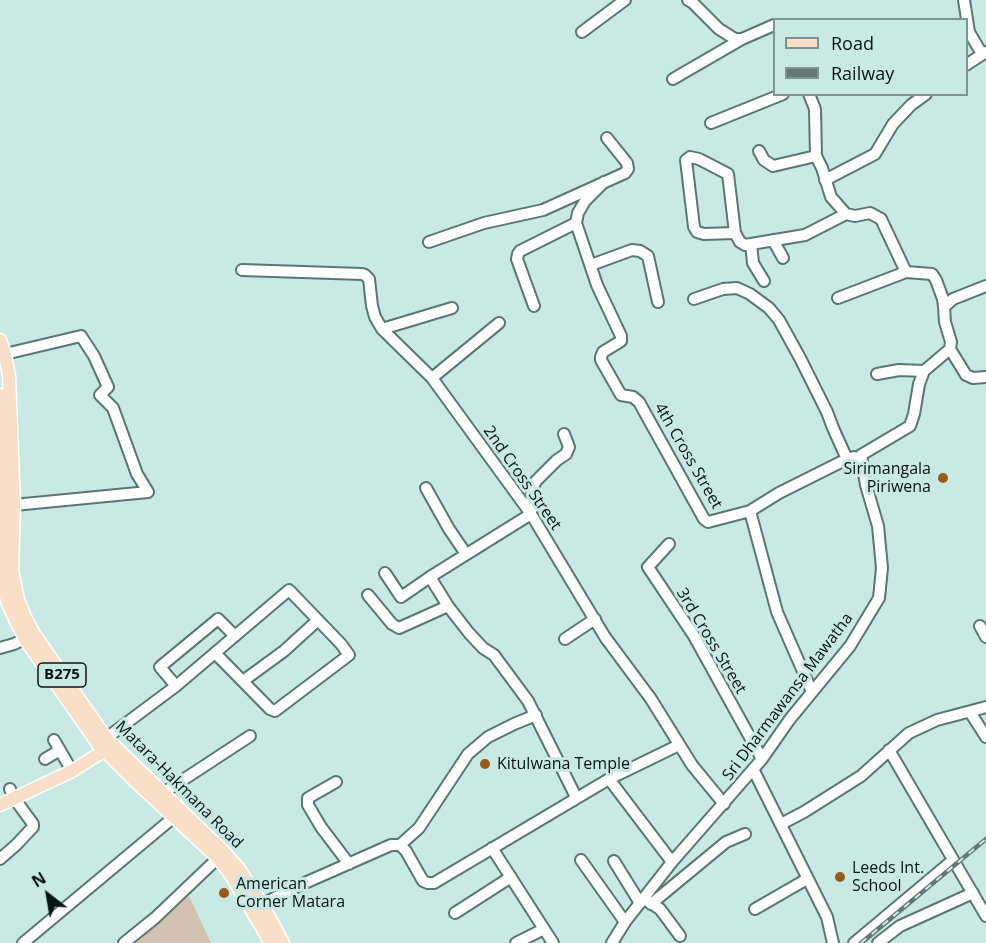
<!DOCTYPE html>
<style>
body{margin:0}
#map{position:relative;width:986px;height:943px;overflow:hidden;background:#c9e9e5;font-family:"Open Sans",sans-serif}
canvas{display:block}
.legend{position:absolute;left:773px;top:18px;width:195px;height:78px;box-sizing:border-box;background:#c9e9e5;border:2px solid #7c9491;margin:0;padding:8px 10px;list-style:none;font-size:18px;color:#091514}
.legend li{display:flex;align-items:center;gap:12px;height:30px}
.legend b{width:30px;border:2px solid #7c9491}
.north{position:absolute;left:18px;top:865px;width:60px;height:60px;-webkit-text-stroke:4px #c9e9e5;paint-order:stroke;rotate:329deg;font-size:16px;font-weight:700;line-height:24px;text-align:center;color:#091514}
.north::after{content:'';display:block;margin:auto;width:21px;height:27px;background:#091514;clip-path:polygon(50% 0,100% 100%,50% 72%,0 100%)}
</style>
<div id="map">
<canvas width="986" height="943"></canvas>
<ul class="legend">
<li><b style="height:8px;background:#f9dfc8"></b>Road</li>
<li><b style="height:8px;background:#647977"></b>Railway</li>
</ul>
<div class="north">N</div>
</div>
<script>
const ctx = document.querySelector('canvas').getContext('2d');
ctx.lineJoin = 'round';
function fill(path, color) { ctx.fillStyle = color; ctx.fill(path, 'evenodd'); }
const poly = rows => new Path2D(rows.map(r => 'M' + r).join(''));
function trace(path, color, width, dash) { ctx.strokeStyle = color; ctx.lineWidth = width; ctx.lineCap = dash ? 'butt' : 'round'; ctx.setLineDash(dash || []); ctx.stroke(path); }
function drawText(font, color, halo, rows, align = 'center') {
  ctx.font = font + ' "Open Sans",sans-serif'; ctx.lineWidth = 6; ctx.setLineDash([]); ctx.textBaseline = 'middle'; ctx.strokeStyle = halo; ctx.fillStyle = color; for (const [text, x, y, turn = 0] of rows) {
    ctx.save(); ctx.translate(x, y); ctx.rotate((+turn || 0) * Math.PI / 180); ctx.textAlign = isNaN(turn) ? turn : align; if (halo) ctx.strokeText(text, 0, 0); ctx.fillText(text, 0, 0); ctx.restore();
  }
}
fill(poly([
 [189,896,211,943,135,943]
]), '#d3c1b2');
const minor = poly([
 [688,0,693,3,719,29,735,39,742,39,774,25],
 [964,0,969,32,982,54],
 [582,32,625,0],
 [966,65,986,52],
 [673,79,742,39],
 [809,94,815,109,816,156,822,168,831,197,846,214,855,216,870,213,881,219,906,272],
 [711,123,783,94],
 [759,151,764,160,773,166,816,156],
 [825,180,875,154,893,124,911,105,926,94],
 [604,182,585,201,578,213,576,223,597,285,621,336,621,341,603,352,601,357,601,360,621,395,633,397,639,402,704,519,708,522,750,511,777,612,812,692],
 [735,233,728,174,699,159,690,157,686,160,694,227,697,232,704,234,735,233,740,242,745,245,805,235,846,214],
 [773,240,783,258],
 [429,242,484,223,543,210,625,173,628,169,627,163,607,138],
 [751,244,753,263,764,281],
 [591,265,632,250,640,251,648,256,658,302],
 [242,270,362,274,365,275,369,279,372,306,375,317,382,329,432,378,531,514,605,637,651,699,692,765,724,804],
 [838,298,906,272,932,274,936,280,943,299,944,307],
 [694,299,723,289,737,288,750,294,769,308,779,320,800,358,827,412,833,428,847,459],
 [534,306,517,259,518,254,520,251,576,223],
 [382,329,452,308],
 [950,349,966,375,973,378,986,377],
 [5,354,81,336,94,356,108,387,100,395,113,408,137,474,148,492,14,505],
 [877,374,899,370,924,371],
 [432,378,499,323],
 [426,488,449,529,466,554],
 [750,511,779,493,847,459,854,457],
 [669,544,648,567,694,636,762,759],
 [385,573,401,597,430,577,531,514,532,489,536,481,557,460,566,454,569,447,564,434],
 [430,577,448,606,469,633,483,648,494,655,528,701,576,797],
 [368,595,392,624,399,628,448,606],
 [980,626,986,637],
 [565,639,595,619],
 [0,648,14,644,31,636],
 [243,681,284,651,318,620],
 [176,686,160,667,218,619,235,636],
 [970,712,986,737],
 [54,740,72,771],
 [101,742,176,686,289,590,341,644,349,655,275,711,270,709,215,653],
 [889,750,986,916],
 [45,759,60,750],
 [753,769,827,917,833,943],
 [609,779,672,862],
 [336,782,308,798,308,805,321,827,349,864],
 [163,793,250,736],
 [781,824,804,812,861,776,909,733,937,720,986,707],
 [400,845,419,828,468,754,488,737,514,724,536,715],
 [492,848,553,943],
 [0,859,16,845,33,827,33,824,14,798,10,789],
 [581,860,625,922],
 [614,861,640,903],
 [646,900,660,909,680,936],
 [651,904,726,842,745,834],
 [255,908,298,886,391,845,400,845,406,851,423,881,428,883,434,883,609,779,679,745],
 [755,909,807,879],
 [455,913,511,877],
 [23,943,174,817],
 [124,943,155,918,218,858],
 [516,943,544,929],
 [612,943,625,922,672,862,762,759,790,719,850,646,879,598,882,568,878,526,866,485,861,455,910,426,914,414,919,384,924,371,950,349,951,342,945,322,944,307,953,299,986,286],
 [854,943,953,860],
 [878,943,900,926,973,893]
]);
const major = poly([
 [0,340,5,354,9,376,14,505,12,570,18,600,25,617,34,634,106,738,224,852,239,869,262,904,283,943],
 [0,395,4,505,3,571,4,589,8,604,16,621,25,639,98,744,135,781,218,858,231,875,271,943],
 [0,805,72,771,110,747]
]);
trace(minor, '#5a7773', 14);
trace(major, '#fff', 15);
trace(minor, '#fff', 10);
trace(major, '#f9dfc8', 12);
const rail = poly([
 [861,943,986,839]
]);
trace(rail, '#647977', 4.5);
trace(rail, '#c9e9e5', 2, [7]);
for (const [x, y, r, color] of [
 [943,478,6,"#965a1b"],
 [485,764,6,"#965a1b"],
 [840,877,6,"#965a1b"],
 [224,893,6,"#965a1b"]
]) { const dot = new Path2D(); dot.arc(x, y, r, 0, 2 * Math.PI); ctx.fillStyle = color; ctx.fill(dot); trace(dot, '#c9e9e5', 2); }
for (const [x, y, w] of [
 [62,675,48]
]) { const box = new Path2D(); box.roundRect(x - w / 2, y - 12, w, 24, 4.5); ctx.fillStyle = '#c9e9e5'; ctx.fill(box); trace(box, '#091514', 1.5); }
drawText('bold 15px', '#091514', null, [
 ["B275",62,675]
]);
drawText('16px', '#091514', '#c9e9e5', [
 ["4th Cross Street",688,456,60],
 ["2nd Cross Street",522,478,55],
 ["3rd Cross Street",711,641,59],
 ["Sri Dharmawansa Mawatha",788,697,-53],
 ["Matara-Hakmana Road",179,785,45]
]);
drawText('16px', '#091514', '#c9e9e5', [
 ["Sirimangala",931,469,"right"],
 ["Piriwena",931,487,"right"],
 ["Kitulwana Temple",497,764],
 ["Leeds Int.",852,868],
 ["School",852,886],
 ["American",236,884],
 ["Corner Matara",236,902]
], 'left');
</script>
